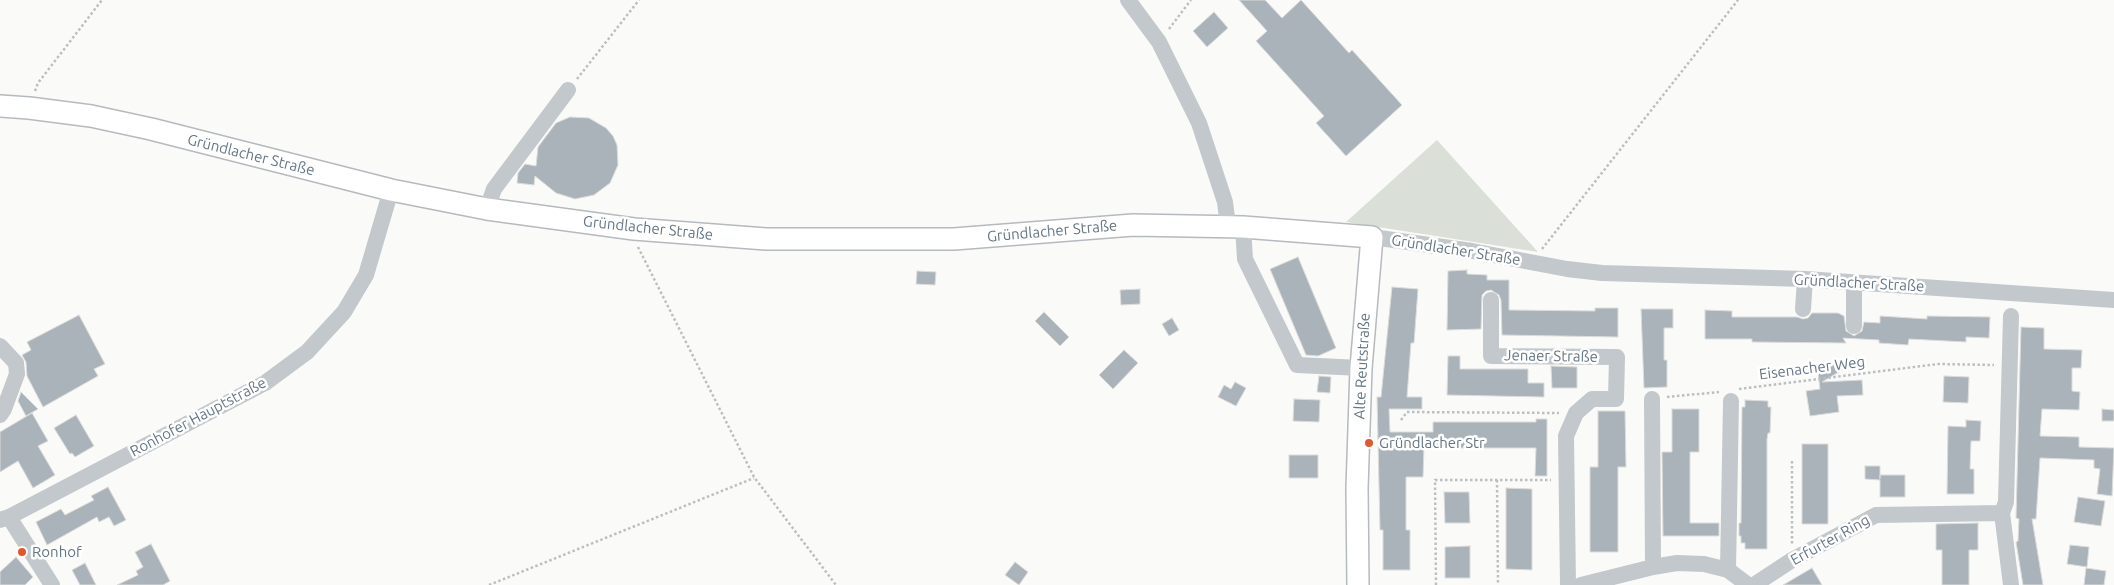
<!DOCTYPE html>
<meta charset="utf-8">
<style>
body{margin:0}
canvas{display:block;background:#fafaf8}
</style>
<canvas width="2114" height="585"></canvas>
<script>
const ctx = document.querySelector('canvas').getContext('2d');
ctx.lineJoin = 'round';
function fill(path, color) { ctx.fillStyle = color; ctx.fill(path, 'evenodd'); }
const poly = rows => new Path2D(rows.map(r => 'M' + r).join(''));
function trace(path, color, width, dash) { ctx.strokeStyle = color; ctx.lineWidth = width; ctx.lineCap = dash ? 'butt' : 'round'; ctx.setLineDash(dash || []); ctx.stroke(path); }
function drawText(font, color, halo, rows, align = 'center') {
  ctx.font = font + ' Ubuntu,sans-serif'; ctx.lineWidth = 5; ctx.setLineDash([]); ctx.textBaseline = 'middle'; ctx.strokeStyle = halo; ctx.fillStyle = color; for (const [text, x, y, turn = 0] of rows) {
    ctx.save(); ctx.translate(x, y); ctx.rotate((+turn || 0) * Math.PI / 180); ctx.textAlign = isNaN(turn) ? turn : align; if (halo) ctx.strokeText(text, 0, 0); ctx.fillText(text, 0, 0); ctx.restore();
  }
}
fill(poly([
 [1437,140,1538,252,1346,222]
]), '#dadfd7');
const building = poly([
 [1239,0,1265,0,1282,18,1301,0,1349,53,1352,50,1402,105,1346,156,1316,123,1324,116,1256,41,1267,31,1239,0],
 [1214,12,1228,28,1207,47,1193,31,1214,12],
 [570,117,589,118,606,128,613,136,617,145,618,165,610,183,594,195,575,199,556,193,535,176,534,185,517,183,518,173,525,164,536,166,538,147,556,123,570,117],
 [1298,257,1336,348,1318,356,1306,355,1270,269,1298,257],
 [1467,270,1467,274,1487,275,1487,280,1509,280,1509,310,1595,311,1595,308,1618,308,1618,337,1502,335,1501,300,1499,295,1491,290,1486,291,1482,295,1481,329,1447,330,1448,271,1467,270],
 [917,271,936,272,935,285,916,284,917,271],
 [1392,287,1418,289,1414,343,1411,343,1407,397,1422,397,1422,409,1389,409,1390,432,1433,432,1433,422,1536,422,1536,419,1547,419,1547,476,1535,476,1536,448,1424,448,1423,477,1406,477,1406,530,1410,530,1410,570,1383,570,1383,530,1380,530,1377,397,1381,397,1392,287],
 [1140,289,1140,304,1121,305,1120,290,1140,289],
 [1641,309,1673,309,1673,328,1664,328,1664,360,1667,360,1667,387,1644,388,1641,309],
 [1705,310,1732,311,1732,317,1797,317,1803,319,1808,318,1812,313,1838,313,1844,316,1846,331,1854,336,1862,331,1864,322,1880,323,1880,316,1927,319,1927,316,1990,317,1989,338,1966,337,1966,342,1909,339,1908,345,1879,343,1879,340,1843,338,1846,343,1752,342,1752,339,1705,339,1705,310],
 [1044,312,1069,337,1060,346,1035,321,1044,312],
 [79,315,105,364,94,369,98,376,43,407,27,376,26,362,22,355,31,350,27,342,79,315],
 [1172,318,1179,330,1169,336,1162,324,1172,318],
 [2021,327,2044,328,2044,349,2082,350,2081,368,2072,368,2072,391,2080,392,2079,410,2042,409,2040,436,2079,437,2079,447,2114,448,2112,496,2097,494,2100,469,2094,468,2094,460,2040,458,2036,519,2032,519,2043,585,2023,585,2016,542,2018,541,2019,519,2016,518,2021,327],
 [1124,350,1138,363,1113,389,1099,375,1124,350],
 [1448,356,1460,356,1460,369,1528,369,1528,383,1544,383,1544,397,1447,395,1448,356],
 [1862,358,1822,382,1862,380,1863,395,1837,396,1839,412,1810,416,1806,391,1820,389,1817,364,1862,358],
 [1551,366,1577,367,1577,388,1552,388,1551,366],
 [1319,376,1331,377,1330,393,1317,392,1319,376],
 [1944,376,1969,377,1968,403,1943,402,1944,376],
 [1235,382,1246,388,1236,406,1218,397,1224,385,1231,389,1235,382],
 [21,392,38,409,26,416,18,401,21,392],
 [1294,399,1320,400,1319,422,1293,421,1294,399],
 [1745,400,1768,401,1768,407,1771,407,1770,433,1768,433,1767,439,1767,549,1745,549,1745,543,1741,543,1741,536,1739,536,1739,523,1741,523,1742,407,1745,407,1745,400],
 [1672,409,1699,409,1699,452,1690,452,1690,523,1719,523,1719,536,1663,536,1662,452,1672,452,1672,409],
 [2102,409,2114,410,2114,421,2102,421,2102,409],
 [1598,411,1625,411,1626,467,1618,467,1618,552,1590,552,1590,467,1598,467,1598,411],
 [32,413,48,441,38,446,55,475,33,488,18,461,0,472,0,432,32,413],
 [76,415,94,446,75,457,72,453,70,454,54,428,76,415],
 [1966,420,1981,421,1980,441,1971,441,1970,469,1974,469,1974,494,1947,494,1948,426,1966,427,1966,420],
 [1802,444,1828,444,1828,524,1802,524,1802,444],
 [1289,455,1318,455,1318,478,1289,478,1289,455],
 [1865,466,1880,466,1880,479,1880,475,1905,475,1905,497,1880,497,1880,480,1865,479,1865,466],
 [108,487,126,520,114,526,109,517,99,522,97,517,47,545,36,522,61,509,65,515,94,500,91,496,108,487],
 [1506,488,1532,489,1532,570,1506,569,1506,488],
 [1444,492,1469,492,1470,523,1445,523,1444,492],
 [2078,497,2105,501,2101,526,2074,522,2078,497],
 [1978,523,1978,550,1969,550,1969,585,1942,585,1942,550,1936,550,1936,524,1978,523],
 [151,544,170,581,163,585,117,585,138,575,136,571,143,567,135,552,151,544],
 [2070,545,2089,547,2087,567,2067,564,2070,545],
 [1470,546,1470,578,1445,578,1445,547,1470,546],
 [16,557,33,577,25,585,0,585,0,572,16,557],
 [1015,562,1028,572,1019,585,1005,575,1015,562],
 [85,563,96,585,80,585,72,570,85,563],
 [1812,568,1822,585,1783,585,1812,568],
 [2086,568,2106,571,2104,585,2084,585,2086,568]
]);
fill(building, '#aab3b9');
trace(building, '#dcdcda', 1);
const major = poly([
 [0,106,29,108,91,116,151,129,391,190,487,209,634,229,766,239,954,239,1133,225,1243,227,1372,237,1361,368,1357,488,1358,585]
]);
trace(major, '#b5babe', 24);
trace(poly([
 [1169,29,1191,0],
 [577,79,639,0],
 [35,91,38,83,102,0],
 [638,247,754,477,836,585],
 [1542,249,1738,0],
 [1739,389,1938,364,1994,365],
 [1667,397,1719,392],
 [1401,420,1407,412,1559,413],
 [1792,461,1792,544],
 [1497,480,1498,585],
 [489,585,754,478],
 [1436,585,1435,480,1551,480]
]), '#bbbfc2', 2.5, [2.5, 2.5]);
trace(poly([
 [1128,0,1159,42,1199,123,1225,202,1228,226],
 [487,209,494,189,568,90],
 [1243,227,1245,259,1297,365,1361,368],
 [1372,237,1472,251,1567,269,1602,273,1805,279,2114,300],
 [1491,300,1491,356,1617,357,1616,399,1592,399,1576,413,1566,436,1568,585],
 [1803,309,1805,279],
 [1854,326,1854,282],
 [0,346,16,363,17,374,4,409,0,415],
 [1652,399,1653,567],
 [2002,513,2006,502,2011,316],
 [9,517,52,585],
 [0,520,9,517,265,383,307,352,344,312,366,275,391,190],
 [1728,570,1731,401],
 [1581,585,1653,567,1677,563,1704,564,1728,570,1748,585],
 [1754,585,1792,560,1876,515,2002,513,2011,585]
]), '#c3c8cc', 16);
trace(major, '#fff', 21);
for (const [x, y, r, color] of [
 [1369,443,5,"#e4572e"],
 [22,552,5,"#e4572e"]
]) { const dot = new Path2D(); dot.arc(x, y, r, 0, 2 * Math.PI); ctx.fillStyle = color; ctx.fill(dot); trace(dot, '#fff', 2); }
drawText('15px', '#657683', '#fff', [
 ["Gründlacher Straße",251,155,14],
 ["Gründlacher Straße",648,228,6],
 ["Gründlacher Straße",1052,231,-5],
 ["Gründlacher Straße",1456,250,9],
 ["Gründlacher Straße",1859,283,3],
 ["Jenaer Straße",1551,356,1],
 ["Alte Reutstraße",1362,366,-87],
 ["Eisenacher Weg",1812,368,-7],
 ["Ronhofer Hauptstraße",198,417,-28],
 ["Erfurter Ring",1830,540,-29]
]);
drawText('15px', '#657683', '#fff', [
 ["Gründlacher Str",1379,443],
 ["Ronhof",32,552]
], 'left');
</script>
